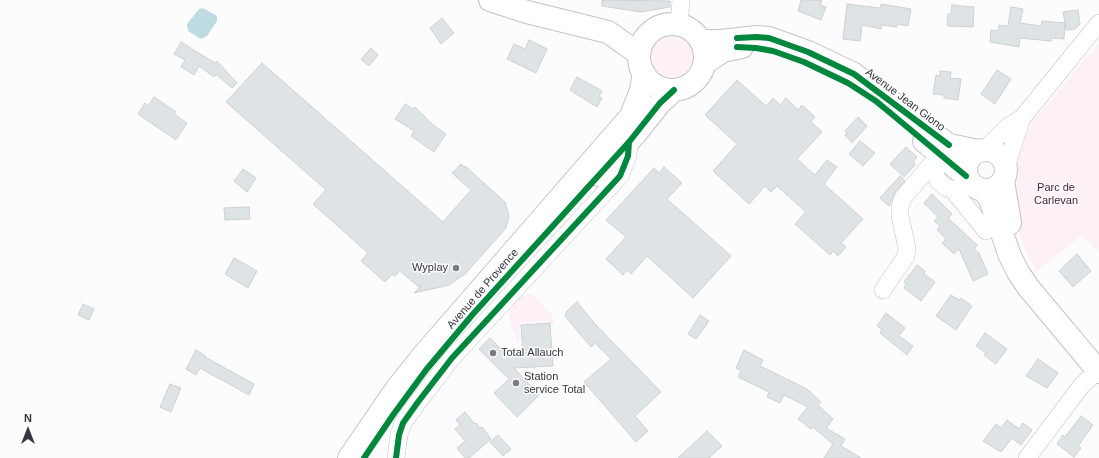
<!DOCTYPE html>
<style>
body{margin:0}
#map{position:relative;width:1099px;height:458px;overflow:hidden;background:#fcfcfc;font-family:Helvetica,sans-serif}
canvas{display:block}
.north{position:absolute;left:8px;top:410px;width:40px;height:40px;-webkit-text-stroke:3px #fcfcfc;paint-order:stroke;rotate:0deg;font-size:11px;font-weight:700;line-height:16px;text-align:center;color:#35363f}
.north::after{content:'';display:block;margin:auto;width:14px;height:18px;background:#35363f;clip-path:polygon(50% 0,100% 100%,50% 72%,0 100%)}
</style>
<div id="map">
<canvas width="1099" height="458"></canvas>
<div class="north">N</div>
</div>
<script>
const ctx = document.querySelector('canvas').getContext('2d');
ctx.lineJoin = 'round';
function fill(path, color) { ctx.fillStyle = color; ctx.fill(path, 'evenodd'); }
const poly = rows => new Path2D(rows.map(r => 'M' + r).join(''));
function trace(path, color, width, dash) { ctx.strokeStyle = color; ctx.lineWidth = width; ctx.lineCap = dash ? 'butt' : 'round'; ctx.setLineDash(dash || []); ctx.stroke(path); }
function drawText(font, color, halo, rows, align = 'center') {
  ctx.font = font + ' Helvetica,sans-serif'; ctx.lineWidth = 3; ctx.setLineDash([]); ctx.textBaseline = 'middle'; ctx.strokeStyle = halo; ctx.fillStyle = color; for (const [text, x, y, turn = 0] of rows) {
    ctx.save(); ctx.translate(x, y); ctx.rotate((+turn || 0) * Math.PI / 180); ctx.textAlign = isNaN(turn) ? turn : align; if (halo) ctx.strokeText(text, 0, 0); ctx.fillText(text, 0, 0); ctx.restore();
  }
}
fill(poly([
 '651 57a21 21 0 1 1 42 0a21 21 0 1 1-42 0Z',
 [1099,43,1099,252,1082,235,1037,271,1025,251,1014,216,1012,187,1015,163,1027,131,1034,119],
 [530,294,535,296,552,315,555,324,553,326,549,321,520,323,519,346,511,327,509,315,512,306,521,296]
]), '#fdf0f6');
fill(poly([
 [203,8,217,16,217,21,207,36,201,39,188,31,187,24,199,9]
]), '#bfdbe2');
const building = poly([
 [602,0,670,1,670,7,641,12,602,6,602,0],
 [801,0,822,0,820,5,826,7,821,20,798,11,801,0],
 [847,4,880,8,881,4,911,9,908,26,897,24,897,27,882,25,881,29,862,25,860,41,843,39,847,4],
 [952,5,974,7,973,27,947,26,948,14,951,14,952,5],
 [1011,7,1023,9,1020,23,1041,26,1042,21,1065,23,1063,12,1078,10,1080,24,1075,29,1066,30,1065,23,1064,39,1051,38,1051,41,1020,38,1019,47,990,42,991,30,998,31,999,25,1008,26,1011,7],
 [442,18,454,33,441,44,430,28,442,18],
 [529,40,547,49,536,73,507,59,514,44,525,49,529,40],
 [181,42,215,63,217,61,237,83,232,88,216,74,214,77,199,66,194,75,181,67,185,60,174,54,181,42],
 [371,48,378,55,369,66,361,59,371,48],
 [262,63,443,222,471,190,452,173,461,164,464,167,465,166,505,202,509,216,506,228,465,274,449,285,414,293,421,286,419,287,400,271,395,276,392,274,385,282,361,261,368,253,313,204,326,190,226,102,262,63],
 [997,70,1011,79,995,104,981,94,997,70],
 [940,71,951,72,950,78,961,79,958,100,944,98,944,95,933,94,936,75,940,76,940,71],
 [577,77,602,91,599,96,602,98,597,107,570,90,577,77],
 [737,80,766,106,773,98,780,105,786,98,798,110,802,105,815,117,811,122,822,132,797,159,815,175,827,160,837,167,824,184,863,219,841,243,846,247,838,256,833,251,830,255,795,224,806,212,777,186,771,192,765,186,749,204,713,171,737,144,705,115,737,80],
 [154,97,176,112,174,114,187,123,176,140,138,114,145,103,148,106,154,97],
 [405,104,413,109,415,107,433,125,446,134,434,152,411,136,414,131,395,119,405,104],
 [858,117,867,126,852,143,845,135,847,133,845,131,858,117],
 [860,141,875,153,863,166,849,154,860,141],
 [906,147,917,157,913,162,916,164,904,177,890,164,906,147],
 [664,167,682,183,667,199,731,256,693,298,647,256,631,274,627,270,623,275,606,259,626,237,606,220,654,168,659,173,664,167],
 [243,169,256,178,247,192,234,181,243,169],
 [900,176,905,181,895,192,889,206,880,198,900,176],
 [932,194,952,214,948,218,977,245,974,249,979,253,988,274,973,281,959,249,954,254,942,243,946,239,937,230,940,226,934,221,938,217,924,203,932,194],
 [249,207,250,219,225,220,224,208,249,207],
 [1077,254,1091,271,1073,287,1059,271,1077,254],
 [234,258,257,271,248,288,225,274,234,258],
 [917,265,925,271,924,274,935,282,921,301,904,288,906,284,904,282,917,265],
 [951,295,959,300,961,298,972,306,956,330,936,316,951,295],
 [577,302,596,325,661,392,635,416,648,431,636,442,584,382,611,359,595,343,591,347,565,316,567,311,577,302],
 [83,304,94,309,89,320,78,315,83,304],
 [886,313,905,328,899,336,913,346,907,355,880,333,882,329,877,326,886,313],
 [700,315,709,321,696,339,688,334,700,315],
 [550,323,553,366,514,368,539,395,517,417,494,393,509,379,479,349,490,338,508,356,523,356,521,325,550,323],
 [985,333,1007,349,996,364,984,355,986,353,976,346,985,333],
 [196,350,206,356,205,357,254,384,249,395,200,368,196,375,186,369,196,350],
 [744,350,763,360,760,366,807,389,821,402,818,405,833,419,826,428,845,439,841,446,861,458,824,458,833,444,813,427,811,429,798,419,808,407,784,395,780,403,767,397,769,392,738,377,741,371,736,368,744,350],
 [1038,359,1058,373,1047,388,1026,376,1038,359],
 [170,384,181,388,171,412,160,407,170,384],
 [465,412,475,424,476,423,480,428,482,427,491,439,469,458,465,458,457,448,465,441,455,429,460,425,456,420,465,412],
 [1081,416,1093,425,1078,446,1081,448,1074,457,1057,444,1063,435,1065,437,1081,416],
 [1007,420,1019,429,1023,423,1032,430,1021,445,1012,438,1001,452,983,441,996,424,1001,428,1007,420],
 [707,431,722,446,709,458,678,458,707,431],
 [498,435,511,449,503,456,490,442,498,435]
]);
fill(building, '#dee3e6');
trace(building, '#cdd1d3', 1);
const minor = poly([
 [679,24,681,0],
 [984,150,1009,126,1022,118],
 [932,164,938,181,945,187,952,189,986,231],
 [1006,167,1022,118,1099,23],
 [883,290,906,256,907,248,900,216,900,206,903,198,940,154],
 [396,458,399,435,403,423,418,402,452,358,620,176,628,156,629,142],
 [1027,458,1082,385,1099,370]
]);
const major = poly([
 [490,0,527,12,608,32,639,54],
 '639 57a33 33 0 1 1 66 0a33 33 0 1 1-66 0Z',
 [701,41,721,41,757,37,769,38,808,52,854,74,949,145,979,151],
 [705,63,723,51,742,47],
 [924,141,966,176],
 '966 170a20 20 0 1 1 40 0a20 20 0 1 1-40 0Z',
 [598,175,637,132,660,103,674,90],
 [1003,181,1010,223],
 [983,190,990,199,1010,256,1018,272,1028,287,1099,372],
 [349,458,397,388,426,352,631,116,641,90,644,73]
]);
trace(minor, '#c2c3c7', 18);
trace(major, '#c2c3c7', 24);
trace(minor, '#fff', 17);
trace(major, '#fff', 22);
trace(poly([
 [737,38,757,37,769,38,808,52,854,74,949,145],
 [737,47,756,48,773,51,804,62,848,83,876,101,966,176],
 [364,458,393,415,426,370,473,314,629,142,660,103,674,90],
 [396,458,399,435,403,423,418,402,452,358,620,176,628,156,629,142]
]), '#00873e', 6);
for (const [x, y, r, color] of [
 [456,268,4,"#7b7b81"],
 [493,353,4,"#7b7b81"],
 [516,383,4,"#7b7b81"]
]) { const dot = new Path2D(); dot.arc(x, y, r, 0, 2 * Math.PI); ctx.fillStyle = color; ctx.fill(dot); trace(dot, '#fcfcfc', 1.5); }
drawText('11px', '#35363f', '#fcfcfc', [
 ["Avenue Jean Giono",905,100,37],
 ["Avenue de Provence",483,289,-49]
]);
drawText('11px', '#481c34', '#fcfcfc', [
 ["Parc de",1056,188],
 ["Carlevan",1056,201]
]);
drawText('11px', '#35363f', '#fcfcfc', [
 ["Wyplay",448,268,"right"],
 ["Total Allauch",501,353],
 ["Station",524,377],
 ["service Total",524,390]
], 'left');
</script>
